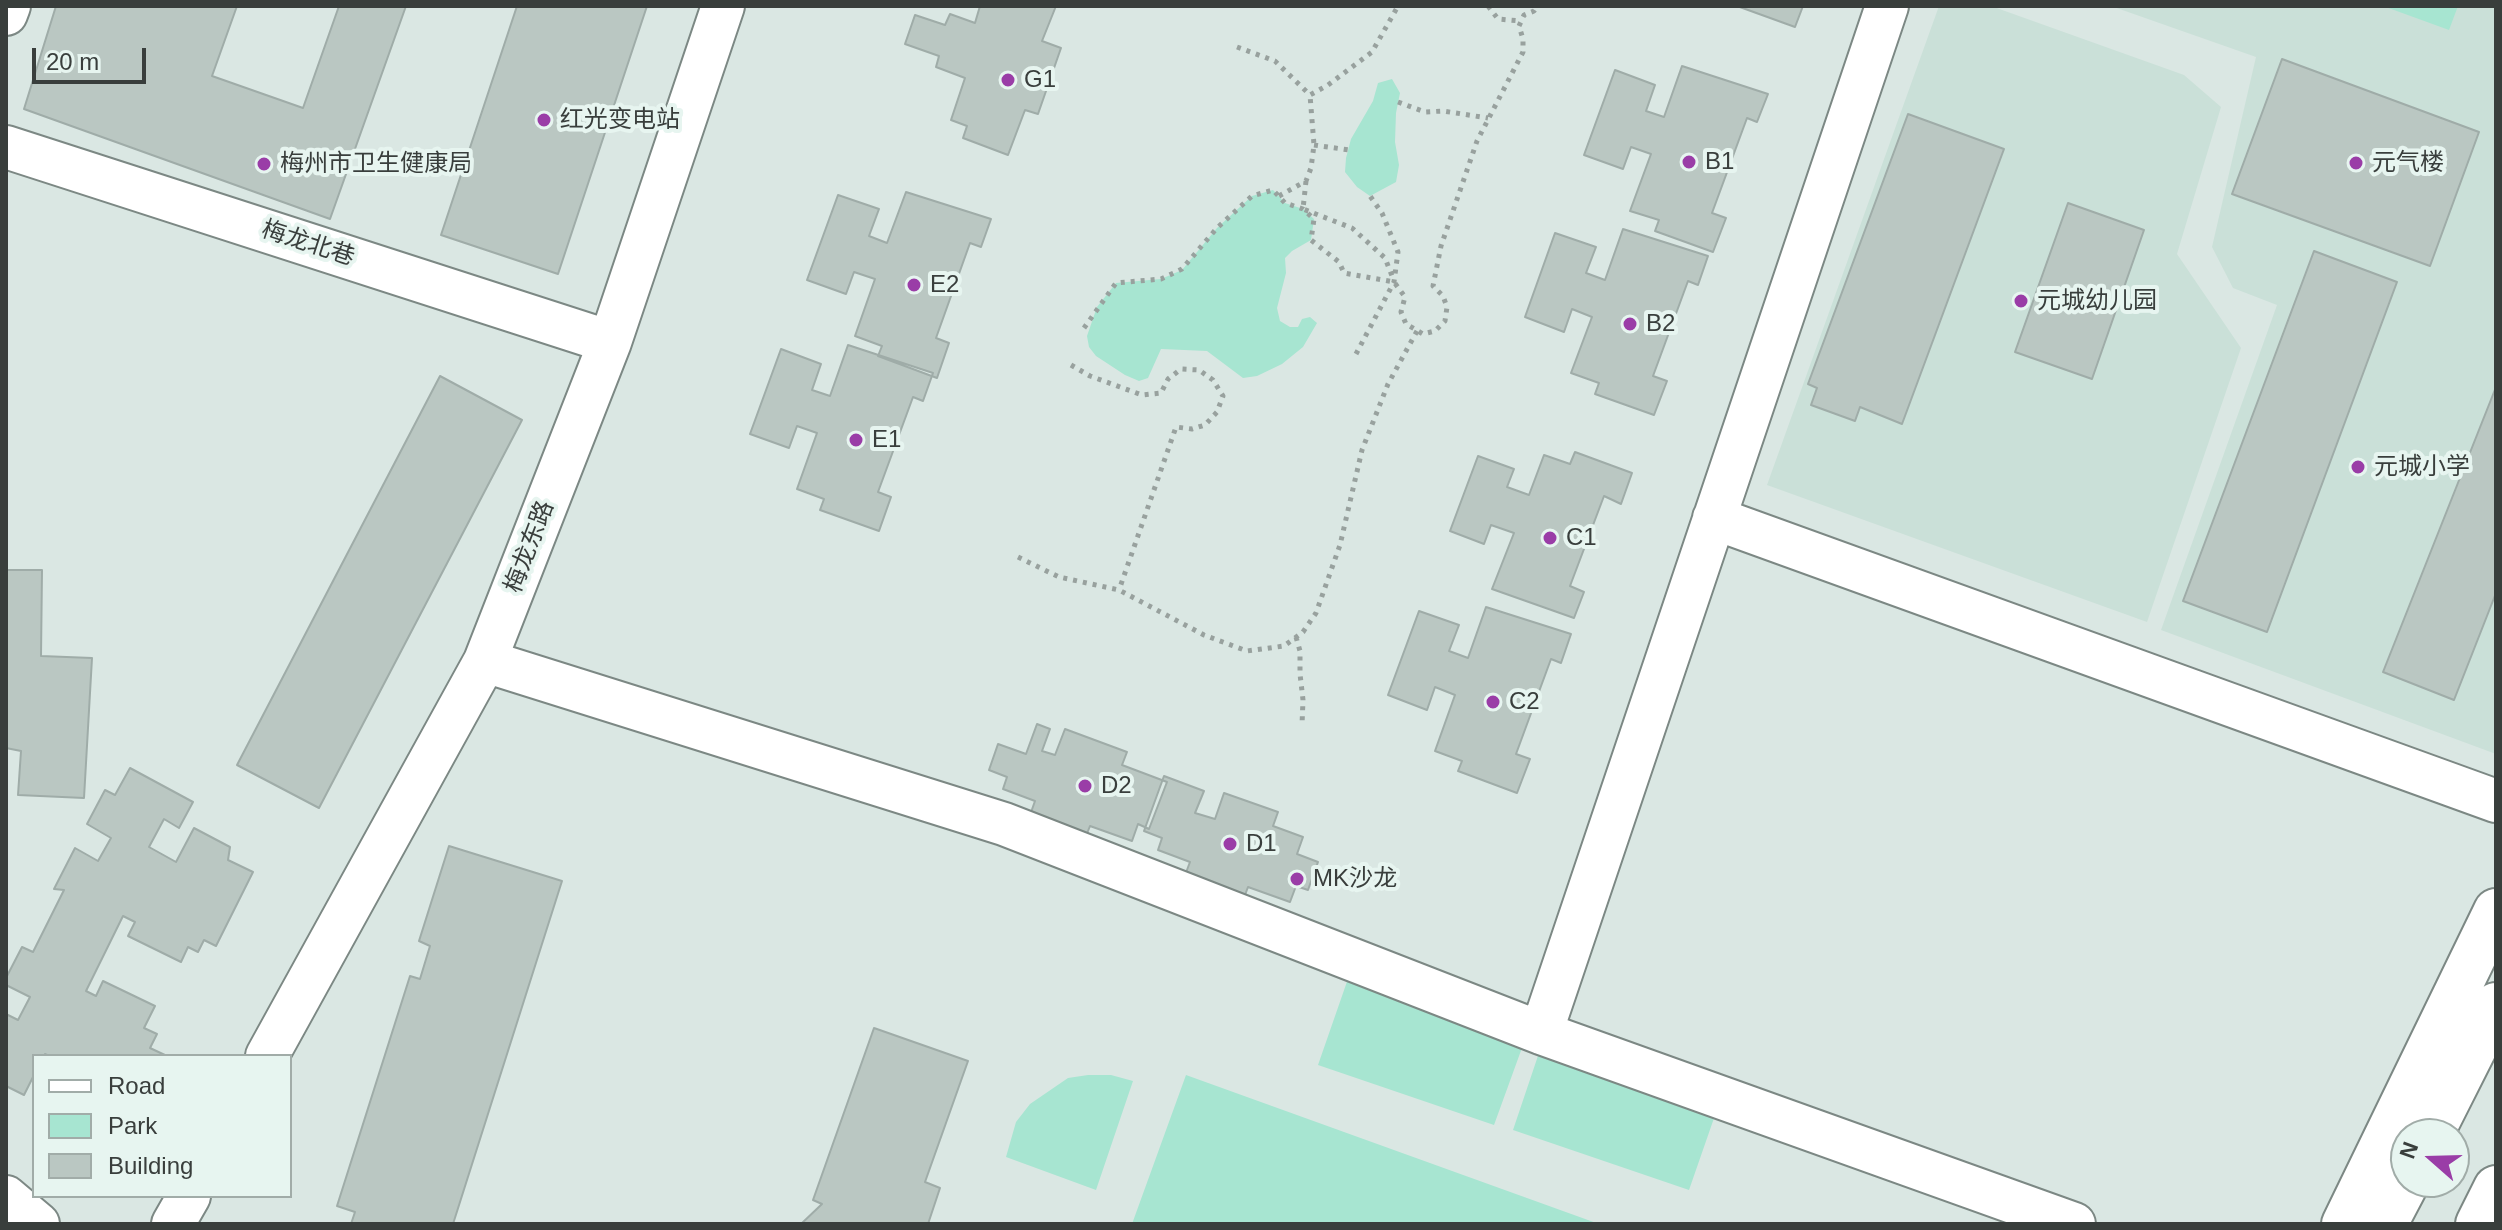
<!DOCTYPE html>
<meta charset="utf-8">
<style>
body{margin:0}
#map{position:relative;width:2502px;height:1230px;overflow:hidden;background:#dae7e3;font-family:Helvetica,sans-serif}
canvas{display:block}
.frame{position:absolute;inset:0;border:8px solid #393e3c;pointer-events:none}
.legend{position:absolute;left:32px;top:1054px;width:260px;height:144px;box-sizing:border-box;background:#e7f5f0;border:2px solid #a1aca8;margin:0;padding:10px 14px;list-style:none;font-size:24px;color:#393e3c}
.legend li{display:flex;align-items:center;gap:16px;height:40px}
.legend b{width:40px;border:2px solid #a1aca8}
.north{position:absolute;left:2390px;top:1118px;width:80px;height:80px;box-sizing:border-box;background:#e7f5f0;border:2px solid #a1aca8;border-radius:50%;rotate:290deg;font-size:22px;font-weight:700;line-height:32px;text-align:center;color:#393e3c}
.north::after{content:'';display:block;margin:auto;width:28px;height:36px;background:#9a3da7;clip-path:polygon(50% 0,100% 100%,50% 72%,0 100%)}
.scale{position:absolute;left:32px;top:48px;width:114px;height:36px;box-sizing:border-box;border:4px solid #393e3c;border-top:0;padding-left:10px;font-size:24px;line-height:28px;white-space:nowrap;color:#393e3c;-webkit-text-stroke:6px #e7f5f0;paint-order:stroke}
</style>
<div id="map">
<canvas width="2502" height="1230"></canvas>
<div class="frame"></div>
<ul class="legend">
<li><b style="height:10px;background:#fff"></b>Road</li>
<li><b style="height:22px;background:#a7e5d1"></b>Park</li>
<li><b style="height:22px;background:#bac7c2"></b>Building</li>
</ul>
<div class="north">N</div>
<div class="scale">20 m</div>
</div>
<script>
const ctx = document.querySelector('canvas').getContext('2d');
ctx.lineJoin = 'round';
function fill(path, color) { ctx.fillStyle = color; ctx.fill(path, 'evenodd'); }
const poly = rows => new Path2D(rows.map(r => 'M' + r).join(''));
function trace(path, color, width, dash) { ctx.strokeStyle = color; ctx.lineWidth = width; ctx.lineCap = dash ? 'butt' : 'round'; ctx.setLineDash(dash || []); ctx.stroke(path); }
function drawText(font, color, halo, rows, align = 'center') {
  ctx.font = font + ' Helvetica,"Noto Sans SC",sans-serif'; ctx.lineWidth = 8; ctx.setLineDash([]); ctx.textBaseline = 'middle'; ctx.strokeStyle = halo; ctx.fillStyle = color; for (const [text, x, y, turn = 0] of rows) {
    ctx.save(); ctx.translate(x, y); ctx.rotate((+turn || 0) * Math.PI / 180); ctx.textAlign = isNaN(turn) ? turn : align; if (halo) ctx.strokeText(text, 0, 0); ctx.fillText(text, 0, 0); ctx.restore();
  }
}
fill(poly([
 [1939,6,1991,6,2184,75,2221,107,2177,254,2241,348,2147,622,1767,485],
 [2111,6,2496,6,2496,754,2161,630,2277,305,2233,288,2212,247,2256,57]
]), '#cae0d8');
fill(poly([
 [2383,6,2458,6,2449,30],
 [1392,79,1400,93,1396,113,1395,142,1399,165,1396,182,1370,196,1357,187,1345,172,1346,158,1351,139,1373,101,1378,83],
 [1273,190,1285,203,1303,209,1314,219,1311,240,1292,251,1285,258,1286,273,1277,308,1280,321,1290,327,1298,327,1302,319,1310,317,1317,323,1303,347,1282,364,1257,376,1243,378,1207,351,1161,349,1148,378,1139,381,1125,375,1096,356,1089,347,1087,336,1097,307,1116,283,1161,279,1182,270,1217,228,1252,196],
 [1350,973,1527,1034,1494,1125,1318,1065],
 [1544,1038,1721,1098,1689,1190,1513,1130],
 [1088,1075,1111,1075,1133,1081,1096,1190,1006,1157,1016,1122,1030,1104,1068,1078],
 [1186,1075,1599,1224,1132,1224]
]), '#a7e5d1');
const building = poly([
 [56,6,406,6,330,219,24,109,56,6],
 [237,6,339,6,303,108,212,76,237,6],
 [517,6,647,6,558,274,441,235,517,6],
 [980,6,1056,6,1042,41,1061,48,1038,114,1025,110,1008,155,963,138,967,126,951,120,965,78,936,67,939,56,905,44,915,15,945,25,950,14,975,23,980,6],
 [1737,6,1803,6,1795,27,1737,6],
 [2282,59,2479,132,2430,266,2232,194,2282,59],
 [1682,66,1768,94,1757,122,1747,118,1712,213,1726,218,1713,252,1655,231,1659,220,1630,211,1651,154,1631,147,1623,169,1584,155,1615,70,1655,85,1646,111,1664,117,1682,66],
 [1908,114,2004,149,1902,424,1860,407,1855,421,1811,405,1817,388,1808,384,1908,114],
 [906,192,991,219,981,247,970,243,936,338,949,343,937,378,878,356,882,346,855,336,875,279,854,272,846,294,807,280,838,195,879,209,869,236,887,243,906,192],
 [2068,203,2144,230,2092,379,2015,352,2068,203],
 [1623,229,1708,256,1698,285,1688,281,1653,376,1667,381,1654,415,1595,394,1599,383,1571,373,1592,317,1572,309,1564,332,1525,317,1555,233,1596,247,1586,273,1605,280,1623,229],
 [2314,251,2397,282,2267,632,2183,601,2314,251],
 [848,345,933,373,923,401,913,397,878,492,891,497,879,531,820,510,824,499,797,489,817,433,797,426,789,448,750,434,781,349,821,364,812,390,830,396,848,345],
 [440,376,522,420,319,808,237,765,440,376],
 [2496,387,2496,593,2454,700,2383,672,2496,387],
 [1575,452,1632,473,1621,504,1604,496,1570,586,1584,592,1574,618,1492,589,1514,533,1491,525,1484,544,1450,531,1478,456,1514,469,1507,487,1529,495,1544,455,1570,464,1575,452],
 [6,570,42,570,41,656,92,658,84,798,18,795,21,751,6,748,6,570],
 [1486,607,1571,634,1561,663,1551,659,1516,754,1530,759,1517,793,1458,771,1462,761,1435,751,1455,695,1435,687,1427,710,1388,695,1419,611,1459,625,1449,651,1468,658,1486,607],
 [1037,724,1050,729,1042,751,1055,755,1065,729,1127,752,1122,765,1167,782,1149,829,1138,824,1132,841,1090,826,1084,841,1029,818,1035,801,1003,789,1007,777,989,770,998,744,1026,754,1037,724],
 [130,768,193,802,179,828,164,819,149,847,176,862,194,828,230,847,228,860,253,872,216,946,204,940,198,952,188,947,181,962,128,936,135,922,123,916,86,991,96,996,103,981,155,1006,144,1028,157,1034,150,1048,167,1056,49,1056,45,1054,44,1056,34,1056,34,1075,24,1095,6,1086,6,1014,18,1020,30,997,6,985,6,978,22,947,33,952,64,890,54,889,75,848,98,861,111,838,87,824,105,790,115,795,130,768],
 [1164,776,1204,791,1195,813,1215,819,1224,793,1278,812,1273,826,1303,837,1297,854,1318,862,1308,890,1296,886,1290,902,1248,887,1242,903,1184,878,1190,862,1158,850,1162,838,1144,831,1164,776],
 [449,846,562,881,453,1224,351,1224,355,1212,337,1206,410,976,420,979,430,946,419,941,449,846],
 [874,1028,968,1061,925,1182,940,1188,928,1224,801,1224,822,1204,813,1200,874,1028]
]);
fill(building, '#bac7c2');
trace(building, '#9faca8', 2);
const minor = poly([
 [6,14,9,6],
 [6,147,610,342],
 [1714,518,2496,801],
 [485,661,1004,824,1541,1033,2074,1224],
 [1541,1033,1887,6],
 [267,1056,485,661,610,342,723,6],
 [6,1197,38,1224],
 [173,1224,189,1196]
]);
const major = poly([
 [2431,1134,2496,1005],
 [2344,1224,2496,911],
 [2385,1224,2407,1182],
 [2478,1224,2496,1188]
]);
trace(minor, '#7c8884', 46);
trace(major, '#7c8884', 48);
trace(poly([
 [1488,6,1498,19,1520,21],
 [1237,47,1275,61,1310,95,1328,85,1372,52,1398,6],
 [1398,102,1425,112,1443,111,1488,118],
 [1314,145,1349,150],
 [1306,181,1303,209,1352,228,1385,258,1394,281],
 [1279,196,1306,181,1311,168,1314,145,1310,95],
 [1084,328,1116,283,1161,279,1182,269,1217,228,1252,196,1273,190,1285,203,1303,209,1314,219,1311,240,1339,262,1344,273,1394,282,1405,297,1401,312,1406,324,1423,334,1435,331,1445,321,1447,307,1443,296,1433,286,1441,246,1477,141,1523,52,1523,39,1519,26,1524,15,1534,11,1537,6],
 [1356,354,1394,282,1398,252,1382,213,1370,196],
 [1071,365,1090,376,1142,395,1161,393,1168,379,1181,369,1199,370,1213,380,1223,396,1217,412,1205,425,1192,429,1176,427,1119,590],
 [1018,557,1059,577,1119,590,1204,635,1247,651,1284,646,1303,632,1316,613,1340,545,1362,450,1388,384,1417,331],
 [1296,637,1300,651,1300,674,1303,700,1302,725]
]), '#98a19e', 5, [4, 6]);
trace(minor, '#fff', 42);
trace(major, '#fff', 44);
for (const [x, y, r, color] of [
 [1008,80,8,"#9a3da7"],
 [544,120,8,"#9a3da7"],
 [1689,162,8,"#9a3da7"],
 [2356,163,8,"#9a3da7"],
 [264,164,8,"#9a3da7"],
 [914,285,8,"#9a3da7"],
 [2021,301,8,"#9a3da7"],
 [1630,324,8,"#9a3da7"],
 [856,440,8,"#9a3da7"],
 [2358,467,8,"#9a3da7"],
 [1550,538,8,"#9a3da7"],
 [1493,702,8,"#9a3da7"],
 [1085,786,8,"#9a3da7"],
 [1230,844,8,"#9a3da7"],
 [1297,879,8,"#9a3da7"]
]) { const dot = new Path2D(); dot.arc(x, y, r, 0, 2 * Math.PI); ctx.fillStyle = color; ctx.fill(dot); trace(dot, '#e7f5f0', 3); }
drawText('24px', '#393e3c', '#e7f5f0', [
 ["G1",1024,80],
 ["红光变电站",560,120],
 ["B1",1705,162],
 ["元气楼",2372,163],
 ["梅州市卫生健康局",280,164],
 ["E2",930,285],
 ["元城幼儿园",2037,301],
 ["B2",1646,324],
 ["E1",872,440],
 ["元城小学",2374,467],
 ["C1",1566,538],
 ["C2",1509,702],
 ["D2",1101,786],
 ["D1",1246,844],
 ["MK沙龙",1313,879]
], 'left');
drawText('24px', '#393e3c', '#e7f5f0', [
 ["梅龙北巷",308,244,18],
 ["梅龙东路",530,547,-69]
]);
</script>
